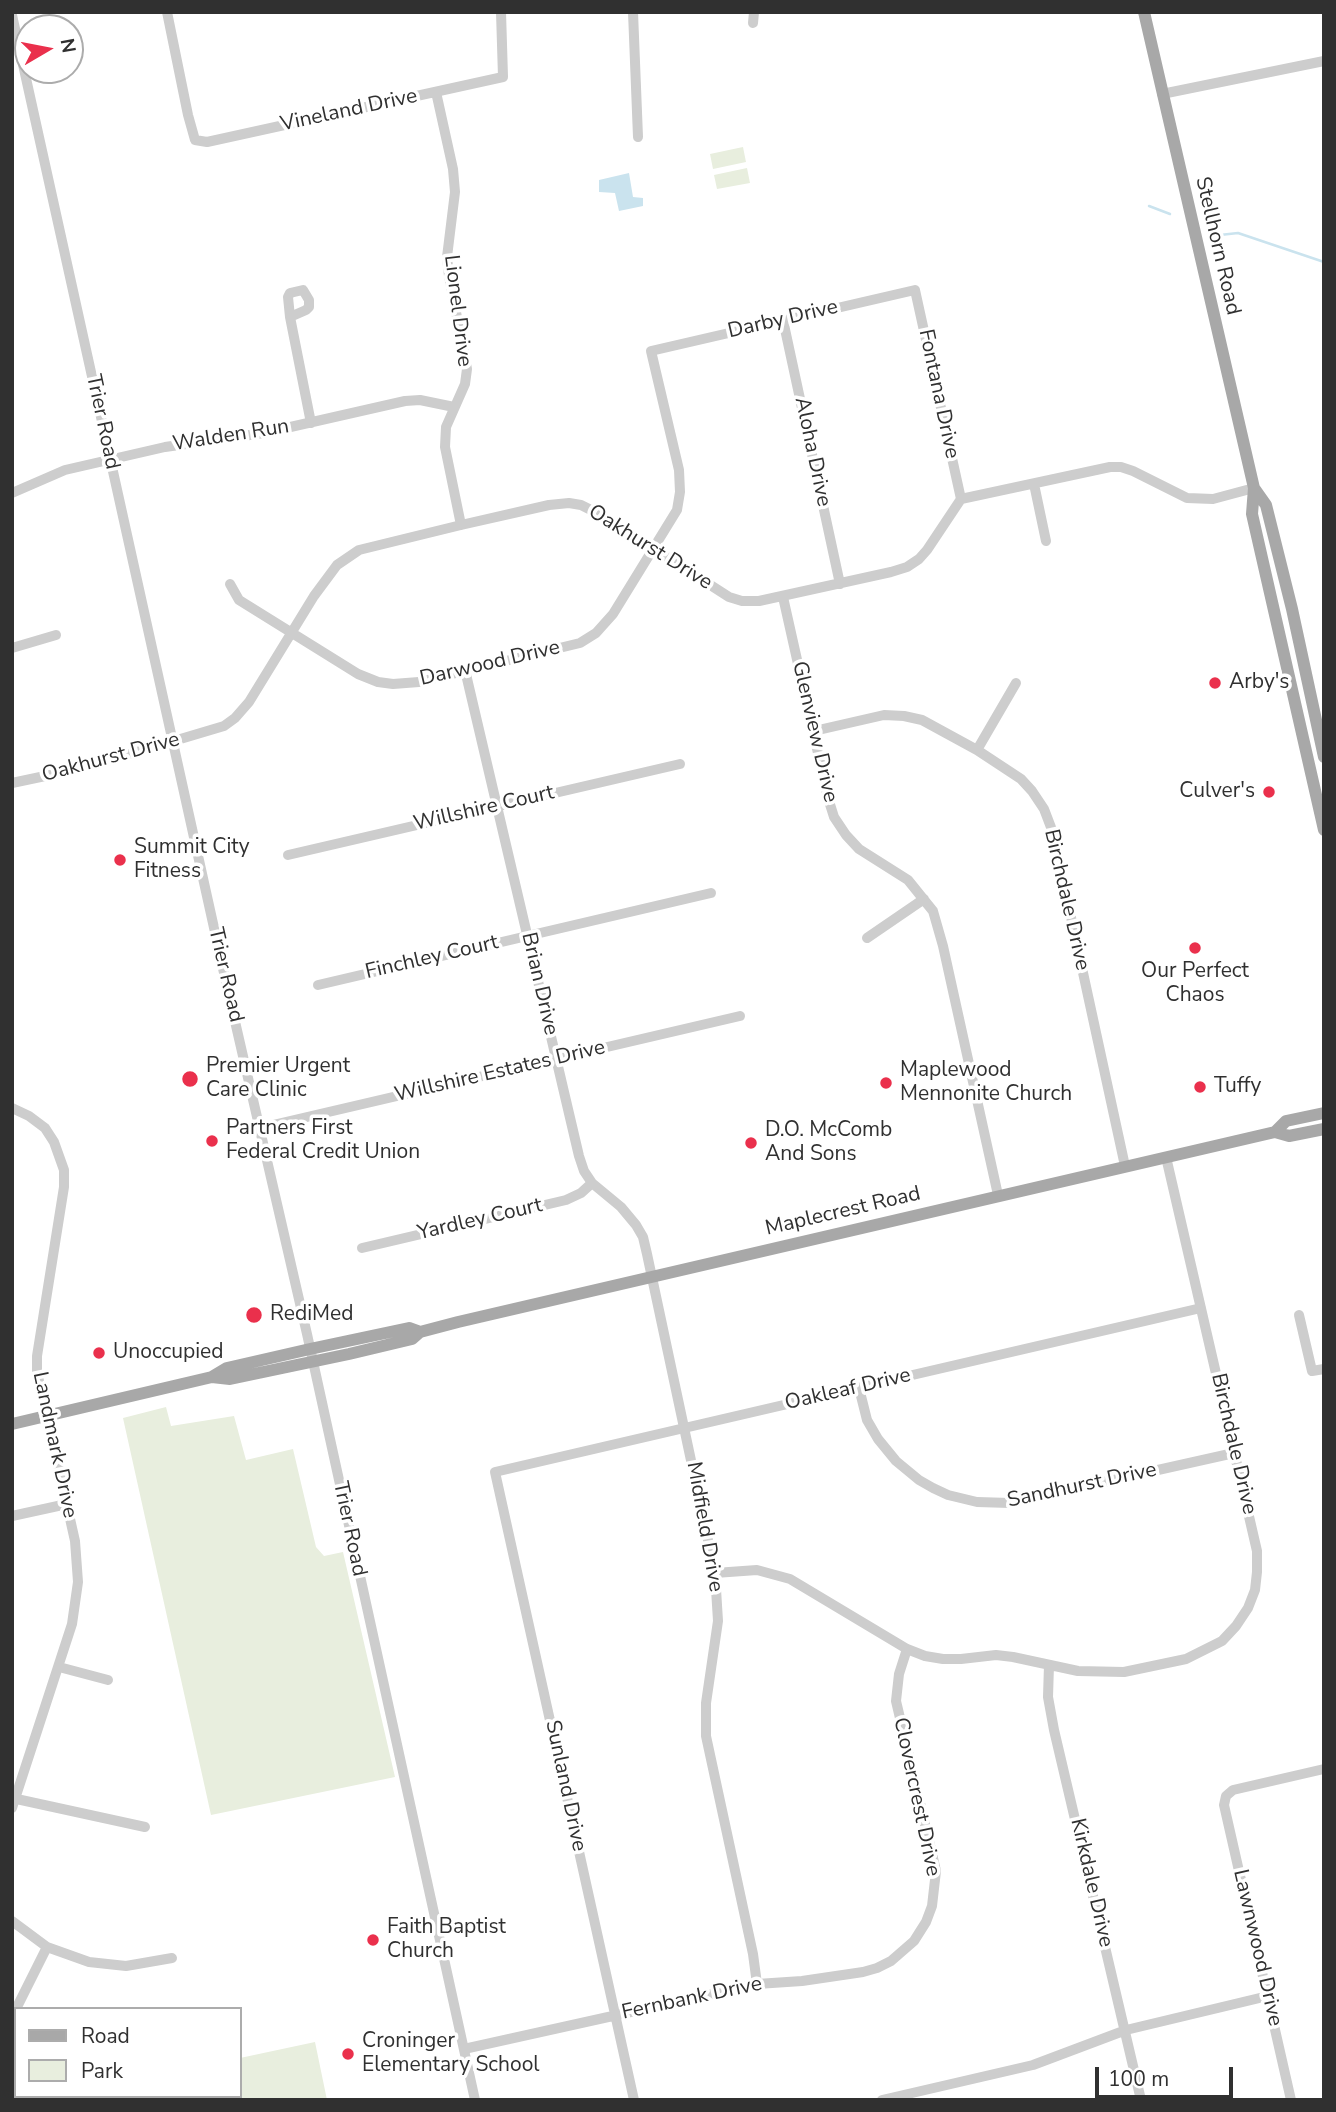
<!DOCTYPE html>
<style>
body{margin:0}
#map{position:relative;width:1336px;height:2112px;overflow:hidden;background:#fff;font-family:"Nunito Sans",sans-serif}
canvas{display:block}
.frame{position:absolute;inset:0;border:14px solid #303030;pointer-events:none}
.legend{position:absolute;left:14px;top:2007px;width:228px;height:91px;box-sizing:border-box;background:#fff;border:2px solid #acacac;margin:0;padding:9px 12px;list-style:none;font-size:21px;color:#303030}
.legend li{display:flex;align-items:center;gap:14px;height:35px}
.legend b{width:35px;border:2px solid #acacac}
.north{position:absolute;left:14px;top:14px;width:70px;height:70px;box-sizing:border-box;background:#fff;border:2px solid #acacac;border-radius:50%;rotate:80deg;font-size:19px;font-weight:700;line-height:28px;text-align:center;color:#303030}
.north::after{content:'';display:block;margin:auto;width:24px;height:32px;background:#ea304c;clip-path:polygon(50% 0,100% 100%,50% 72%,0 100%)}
.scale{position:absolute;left:1095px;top:2067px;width:138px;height:32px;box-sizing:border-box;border:4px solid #303030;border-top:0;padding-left:9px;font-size:21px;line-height:24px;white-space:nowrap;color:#303030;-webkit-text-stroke:5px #fff;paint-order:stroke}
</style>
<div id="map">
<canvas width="1336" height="2112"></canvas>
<div class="frame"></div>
<ul class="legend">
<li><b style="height:9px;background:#a8a8a8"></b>Road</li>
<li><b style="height:19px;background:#e8eede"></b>Park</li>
</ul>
<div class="north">N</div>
<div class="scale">100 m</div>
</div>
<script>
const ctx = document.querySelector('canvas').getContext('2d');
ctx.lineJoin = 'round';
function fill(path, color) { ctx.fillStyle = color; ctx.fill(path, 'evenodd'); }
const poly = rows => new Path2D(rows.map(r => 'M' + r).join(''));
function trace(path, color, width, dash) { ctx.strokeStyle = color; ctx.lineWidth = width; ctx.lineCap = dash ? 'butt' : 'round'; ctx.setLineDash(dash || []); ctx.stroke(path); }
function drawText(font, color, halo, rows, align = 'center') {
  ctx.font = font + ' "Nunito Sans",sans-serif'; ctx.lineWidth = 7; ctx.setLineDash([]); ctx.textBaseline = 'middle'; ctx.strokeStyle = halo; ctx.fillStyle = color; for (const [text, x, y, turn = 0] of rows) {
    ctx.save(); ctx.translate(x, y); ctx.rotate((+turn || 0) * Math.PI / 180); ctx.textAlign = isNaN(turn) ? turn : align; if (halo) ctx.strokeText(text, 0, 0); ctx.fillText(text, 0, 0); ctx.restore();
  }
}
fill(poly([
 [743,147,746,162,713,169,710,154],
 [747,168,750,183,717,189,714,175],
 [166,1407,171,1426,234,1416,246,1460,293,1449,316,1547,324,1556,343,1552,395,1777,211,1815,123,1418],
 [315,2042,327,2100,193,2100,193,2096,240,2096,240,2058]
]), '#e8eede');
fill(poly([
 [629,173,633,197,643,198,643,206,619,211,615,193,599,192,599,180]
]), '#cae3ee');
trace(poly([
 [1149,206,1170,214],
 [1220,235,1238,233,1324,262]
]), '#cae3ee', 2.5);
trace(poly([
 [167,12,188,115,195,140,207,142,503,77,501,12],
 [633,12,638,137],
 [12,15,228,991,307,1334,475,2100],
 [753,23,754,12],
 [436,92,453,169,455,192,447,257,449,276,467,369,465,384,446,427,445,447,461,525],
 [1162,94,1324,61],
 [290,317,288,297,290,293,303,290,309,300,309,307,306,310,290,317,311,423],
 [783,320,840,584],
 [1034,484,1046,541],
 [12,493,65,470,165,447,264,433,405,401,420,400,454,407],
 [230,584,239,600,358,674,378,682,393,684,419,682,580,643,596,633,613,614,677,510,680,492,679,470,651,351,915,290,961,499],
 [783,597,828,798,834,817,846,835,859,849,908,880,933,911,943,946,998,1195],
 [12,648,56,635],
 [465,670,579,1156,584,1171,592,1183,621,1207,636,1225,643,1237,647,1254,715,1573,718,1621,706,1703,706,1736,753,1954,757,1984],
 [814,731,884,715,904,716,922,720,977,750,1021,779,1032,791,1044,809,1052,830,1125,1166],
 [977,750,1016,683],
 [12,783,83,768,224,726,235,718,249,702,314,596,337,565,359,550,461,525,549,505,569,503,581,505,603,516,729,597,742,601,759,601,891,572,907,567,919,559,927,550,961,499,1110,467,1121,467,1133,471,1187,498,1213,499,1254,488],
 [288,855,680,764],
 [867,938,924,899],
 [318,985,711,893],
 [12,1108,29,1116,45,1128,54,1142,64,1170,64,1187,37,1356,37,1372,75,1541,78,1582,72,1624,12,1808],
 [260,1128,740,1016],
 [362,1248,566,1200,581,1193,592,1183],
 [1299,1315,1312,1371,1324,1369],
 [859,1388,867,1420,878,1439,896,1461,919,1480,933,1488,948,1495,977,1502,1010,1503,1234,1453],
 [12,1516,67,1504],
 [715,1573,757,1570,790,1579,907,1649,925,1656,943,1659,961,1659,996,1655,1013,1657,1078,1671,1124,1672,1186,1659,1222,1641,1236,1626,1248,1608,1255,1590,1257,1572,1257,1551,1166,1157],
 [1049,1665,1048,1697,1054,1730,1141,2100],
 [59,1667,108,1680],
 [12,1798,145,1827],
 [12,1921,47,1947,89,1962,126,1966,172,1958],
 [16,2009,47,1947],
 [464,2049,757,1984,802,1981,863,1972,877,1968,891,1961,914,1941,926,1922,932,1906,936,1871,896,1701,899,1674,907,1649],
 [634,2100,495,1472,1201,1308],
 [882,2100,1033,2065,1126,2030,1268,1996],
 [1291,2100,1224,1805,1226,1796,1233,1790,1324,1769]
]), '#cdcdcd', 10);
trace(poly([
 [1144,12,1254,488,1252,514,1324,830],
 [1254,488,1266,505,1292,609,1324,757],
 [1275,1132,1286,1121,1324,1113],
 [212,1377,230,1379,349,1354,412,1339,420,1332,458,1322,1275,1132,1289,1136,1324,1129],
 [12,1424,212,1377,227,1368,310,1349,409,1328,420,1332]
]), '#a8a8a8', 12);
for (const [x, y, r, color] of [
 [1215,683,7,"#ea304c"],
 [1269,792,7,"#ea304c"],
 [120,860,7,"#ea304c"],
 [1195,948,7,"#ea304c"],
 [190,1079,9,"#ea304c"],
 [886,1083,7,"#ea304c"],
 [1200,1087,7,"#ea304c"],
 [212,1141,7,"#ea304c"],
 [751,1143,7,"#ea304c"],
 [254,1315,9,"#ea304c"],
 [99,1353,7,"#ea304c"],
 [373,1940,7,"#ea304c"],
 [348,2054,7,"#ea304c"]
]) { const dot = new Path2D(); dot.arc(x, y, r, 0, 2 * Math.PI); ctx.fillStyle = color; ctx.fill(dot); trace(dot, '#fff', 2.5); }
drawText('21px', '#303030', '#fff', [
 ["Vineland Drive",349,111,-12],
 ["Stellhorn Road",1217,246,77],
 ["Lionel Drive",457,311,83],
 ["Darby Drive",783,320,-13],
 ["Fontana Drive",938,394,78],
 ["Trier Road",102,422,78],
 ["Walden Run",231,436,-9],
 ["Aloha Drive",812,452,78],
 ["Oakhurst Drive",650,548,32],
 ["Darwood Drive",490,664,-13],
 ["Glenview Drive",814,732,77],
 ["Oakhurst Drive",111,758,-15],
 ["Willshire Court",484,809,-13],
 ["Birchdale Drive",1066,900,77],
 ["Finchley Court",432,958,-13],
 ["Trier Road",225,975,77],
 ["Brian Drive",539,984,77],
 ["Willshire Estates Drive",500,1072,-13],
 ["Maplecrest Road",843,1212,-13],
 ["Yardley Court",480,1220,-13],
 ["Oakleaf Drive",848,1390,-13],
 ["Birchdale Drive",1233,1444,77],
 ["Landmark Drive",54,1445,78],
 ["Sandhurst Drive",1082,1486,-12],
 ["Midfield Drive",704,1527,80],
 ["Trier Road",349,1529,78],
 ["Sunland Drive",565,1786,78],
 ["Clovercrest Drive",916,1797,78],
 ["Kirkdale Drive",1091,1883,77],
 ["Lawnwood Drive",1257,1948,77],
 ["Fernbank Drive",692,1999,-12]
]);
drawText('21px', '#303030', '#fff', [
 ["Arby's",1229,683],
 ["Culver's",1255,792,"right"],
 ["Summit City",134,848],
 ["Fitness",134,872],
 ["Our Perfect",1195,972,"center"],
 ["Chaos",1195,996,"center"],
 ["Premier Urgent",206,1067],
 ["Care Clinic",206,1091],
 ["Maplewood",900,1071],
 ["Mennonite Church",900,1095],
 ["Tuffy",1214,1087],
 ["Partners First",226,1129],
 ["Federal Credit Union",226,1153],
 ["D.O. McComb",765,1131],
 ["And Sons",765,1155],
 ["RediMed",270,1315],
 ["Unoccupied",113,1353],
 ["Faith Baptist",387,1928],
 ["Church",387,1952],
 ["Croninger",362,2042],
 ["Elementary School",362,2066]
], 'left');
</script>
